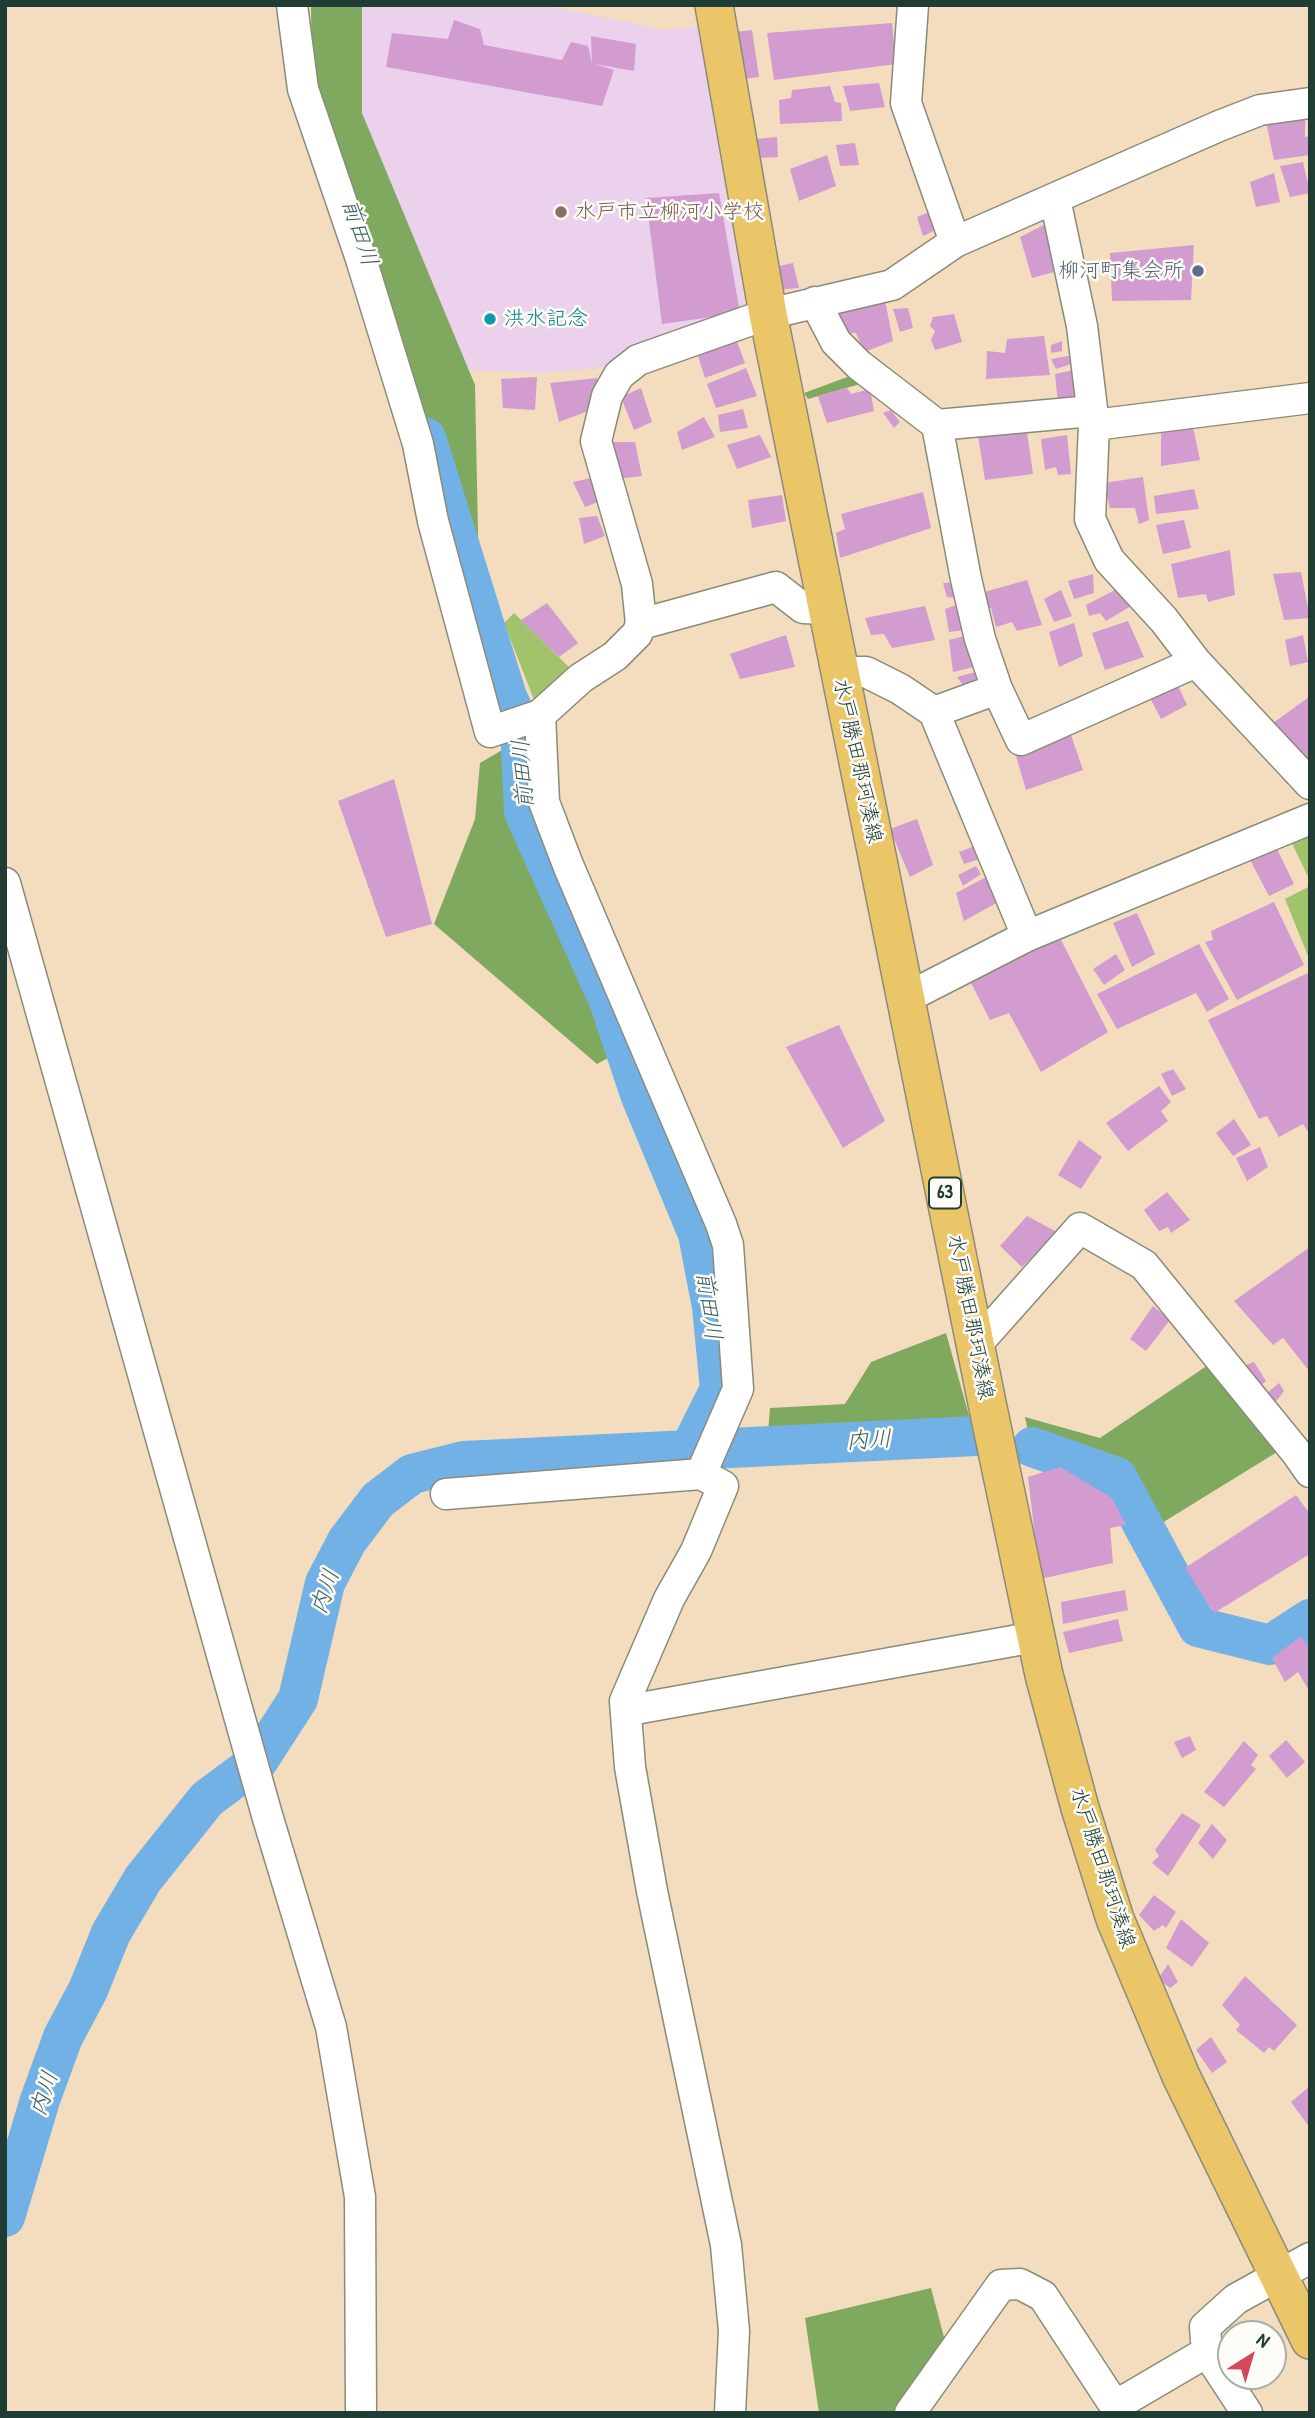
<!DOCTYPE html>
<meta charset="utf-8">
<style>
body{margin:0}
#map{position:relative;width:1315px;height:2418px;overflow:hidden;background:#f4dcbe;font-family:"Patrick Hand",sans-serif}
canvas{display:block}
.frame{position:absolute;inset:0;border:7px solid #1f3d34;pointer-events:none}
.north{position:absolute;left:1217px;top:2320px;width:70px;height:70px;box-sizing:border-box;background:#fdfcf7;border:2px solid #a4b0a9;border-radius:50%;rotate:37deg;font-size:19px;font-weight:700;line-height:28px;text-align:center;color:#1f3d34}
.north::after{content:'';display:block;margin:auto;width:24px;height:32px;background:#d1495b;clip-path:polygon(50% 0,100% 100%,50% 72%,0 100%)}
</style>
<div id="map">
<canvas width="1315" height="2418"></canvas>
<div class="frame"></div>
<div class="north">N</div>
</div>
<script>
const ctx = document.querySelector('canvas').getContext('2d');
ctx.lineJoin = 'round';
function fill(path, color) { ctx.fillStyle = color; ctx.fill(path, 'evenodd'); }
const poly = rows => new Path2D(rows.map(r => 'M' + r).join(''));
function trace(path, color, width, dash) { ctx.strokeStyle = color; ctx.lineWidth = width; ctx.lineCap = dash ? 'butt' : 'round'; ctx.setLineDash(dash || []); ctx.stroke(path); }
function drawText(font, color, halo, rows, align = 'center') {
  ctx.font = font + ' "Patrick Hand","Klee One",sans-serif'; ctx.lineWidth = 5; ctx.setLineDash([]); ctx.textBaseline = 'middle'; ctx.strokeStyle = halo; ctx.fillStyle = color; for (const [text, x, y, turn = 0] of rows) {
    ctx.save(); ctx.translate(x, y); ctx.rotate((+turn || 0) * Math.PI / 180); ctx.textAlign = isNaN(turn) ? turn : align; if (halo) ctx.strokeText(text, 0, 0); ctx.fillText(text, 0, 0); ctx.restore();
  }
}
fill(poly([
 [335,5,542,5,666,30,698,26,746,311,601,368,540,373,443,369,347,65]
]), '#ebd1eb');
fill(poly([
 [514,613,578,676,540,715,504,623],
 [1310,831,1310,881,1289,837],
 [1310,886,1310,956,1308,956,1285,899]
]), '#a1c36c');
fill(poly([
 [311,5,362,5,362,113,475,385,479,583,312,88],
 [850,376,867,382,808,399,804,393],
 [519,740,516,814,617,1053,597,1064,434,924,475,819,480,763],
 [946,1333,973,1430,768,1433,770,1408,845,1404,871,1362],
 [1211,1363,1282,1449,1157,1526,1119,1470,1029,1437,1025,1417,1100,1438],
 [931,2288,945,2341,895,2413,819,2413,805,2318]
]), '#80a960');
trace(poly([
 [426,438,507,697,520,725,524,812,609,1001,640,1094,698,1234,712,1307,720,1389,690,1449],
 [1032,1447,1117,1477,1198,1627,1270,1645,1310,1619],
 [5,2217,40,2100,63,2037,88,1990,111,1933,143,1879,207,1799,258,1761,298,1699,325,1583,347,1541,378,1500,412,1474,464,1461,976,1436]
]), '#71b1e5', 40);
fill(poly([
 [454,20,480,29,484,45,562,60,571,42,588,46,592,64,591,36,636,44,634,71,595,64,614,70,602,106,386,67,392,33,448,39],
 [892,23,896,64,774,80,767,33],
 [752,30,759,77,743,79,736,32],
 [879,83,885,107,850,111,843,86],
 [830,86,835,102,841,103,842,121,780,124,779,100,791,98,792,90],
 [1305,116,1305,137,1310,136,1310,155,1274,160,1266,121],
 [777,137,778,157,760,158,757,139],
 [855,143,859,165,840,166,836,145],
 [827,155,836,186,799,201,790,169],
 [1303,162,1310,193,1290,197,1280,166],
 [1274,173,1280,202,1256,207,1250,182],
 [719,193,740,313,662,324,646,198],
 [932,211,938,229,923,236,917,217],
 [1046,224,1062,270,1032,278,1020,237],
 [1194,245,1191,300,1112,301,1110,253],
 [793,263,799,288,777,290,774,267],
 [885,300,893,341,864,352,856,333,842,333,837,313],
 [908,308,913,328,900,332,893,309],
 [954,314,962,342,935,350,931,340,935,331,930,326,933,317],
 [1044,336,1050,375,986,379,987,351,1005,353,1007,339],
 [736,339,745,363,705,378,696,350],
 [1062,341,1062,351,1051,353,1051,345],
 [1074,355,1077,362,1056,369,1051,359],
 [746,368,757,396,716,408,707,384],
 [1074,370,1080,401,1058,404,1055,374],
 [537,377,535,410,503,408,501,379],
 [597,378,596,408,559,422,550,383],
 [641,388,652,422,634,430,621,397],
 [847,388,851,394,870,389,874,411,827,423,818,396],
 [743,409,748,428,720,432,718,415],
 [891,410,900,422,894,428,883,413],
 [704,417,715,437,682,450,677,432],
 [1192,422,1200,460,1161,466,1161,426],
 [991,428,996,435,1027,432,1033,474,985,480,977,429],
 [760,435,771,457,737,469,727,445],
 [1067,435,1071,474,1058,475,1056,467,1045,470,1041,439],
 [612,442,635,442,642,476,618,479],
 [595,477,600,501,585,507,573,482],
 [1143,477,1149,520,1139,524,1135,508,1110,508,1104,483],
 [1194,489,1199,509,1156,514,1154,496],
 [923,492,931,528,840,558,836,533,845,529,841,514],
 [782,495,786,521,752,528,748,500],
 [597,516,605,536,584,544,579,518],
 [1184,520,1191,548,1163,554,1156,525],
 [1230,550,1235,595,1208,602,1206,594,1178,598,1171,564],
 [1301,572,1310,618,1284,620,1273,574],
 [1093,574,1094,593,1074,599,1068,581],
 [1027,580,1042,625,1017,631,1012,622,996,627,991,608,984,608,981,593],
 [956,582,956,598,947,597,943,583],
 [1121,587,1136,603,1106,621,1100,613,1089,616,1086,605],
 [1061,590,1072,616,1054,622,1044,599],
 [547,603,578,643,559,657,521,620],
 [959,604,964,630,949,632,945,609],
 [925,606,935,640,892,648,884,634,871,635,865,618],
 [1128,621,1144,657,1105,670,1092,633],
 [1074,623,1083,656,1059,667,1049,632],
 [786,635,795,667,740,679,730,654],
 [969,635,978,666,953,672,949,640],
 [1303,635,1308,662,1290,666,1285,640],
 [979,671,984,686,968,692,957,677],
 [1175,679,1187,705,1161,719,1149,696],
 [1309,697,1310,755,1306,758,1273,723],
 [1071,735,1083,770,1026,790,1016,756],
 [394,779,432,924,386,937,338,801],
 [917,819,933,865,910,877,890,829],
 [1274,843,1294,884,1269,896,1248,856],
 [978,845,986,857,964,864,959,852],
 [976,866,981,874,963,886,958,875],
 [988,876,1000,901,964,921,956,893],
 [1274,902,1304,965,1237,1000,1205,942,1213,940,1211,931],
 [1137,913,1155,954,1132,967,1113,923],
 [1059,936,1108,1032,1041,1072,1009,1013,990,1020,969,979],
 [1199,944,1229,999,1207,1012,1196,993,1117,1029,1097,994],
 [1116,954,1125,970,1104,985,1093,969],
 [1310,972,1310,1135,1303,1124,1279,1137,1267,1116,1259,1119,1208,1020],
 [839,1025,885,1121,843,1148,786,1047],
 [1173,1069,1186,1089,1172,1096,1161,1074],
 [1159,1086,1171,1102,1161,1111,1168,1121,1128,1151,1106,1123],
 [1234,1119,1251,1145,1233,1156,1216,1133],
 [1079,1140,1102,1157,1081,1189,1058,1175],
 [1260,1147,1268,1167,1247,1181,1236,1158],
 [1167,1192,1190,1220,1171,1233,1168,1227,1159,1231,1144,1210],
 [1027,1216,1057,1232,1022,1267,1000,1246],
 [1310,1247,1310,1372,1283,1338,1273,1345,1234,1301],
 [1153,1306,1170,1320,1146,1351,1130,1339],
 [1254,1362,1266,1381,1259,1387,1243,1366],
 [1279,1383,1284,1391,1275,1403,1267,1393],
 [1060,1467,1112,1498,1126,1525,1110,1528,1113,1563,1040,1579,1028,1477],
 [1296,1495,1310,1514,1310,1554,1214,1613,1185,1568],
 [1125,1590,1128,1610,1063,1624,1061,1602],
 [1118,1619,1123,1641,1069,1653,1063,1632],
 [1301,1636,1306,1644,1310,1642,1310,1692,1298,1672,1285,1682,1272,1658],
 [1190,1736,1196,1750,1182,1758,1174,1742],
 [1286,1740,1305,1762,1287,1778,1269,1756],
 [1244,1741,1258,1755,1251,1765,1256,1769,1224,1807,1204,1792],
 [1182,1813,1201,1825,1168,1876,1152,1863,1159,1856,1155,1850],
 [1212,1824,1227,1840,1213,1859,1198,1843],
 [1154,1895,1176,1912,1166,1928,1163,1925,1154,1931,1139,1915],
 [1181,1919,1209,1943,1192,1967,1166,1948],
 [1168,1964,1178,1982,1170,1988,1158,1979],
 [1245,1976,1297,2025,1274,2051,1269,2047,1264,2053,1236,2030,1240,2025,1222,2005],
 [1211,2037,1227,2062,1212,2073,1196,2050],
 [1310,2086,1310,2128,1291,2102]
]), '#d29cd0');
const minor = poly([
 [292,5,303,89,361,259,418,444,433,521,490,732,540,715,581,678,615,656,637,634,641,624,637,584,596,441,607,396,619,375,638,360,768,314,892,285,955,242,1219,126,1260,110,1310,103],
 [913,5,906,103,955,242],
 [1055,199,1082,326,1094,425,1090,519,1109,560,1164,620,1196,662,1310,784],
 [815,302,836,342,859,365,937,425,966,579,980,639,997,689,1021,740,1196,662],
 [937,425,1092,411],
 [1094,425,1310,398],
 [641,624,776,587,803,608,826,609],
 [839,672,866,672,900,689,934,712,1027,936],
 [934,712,997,689],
 [540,715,544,802,568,865,721,1224,728,1245,738,1389,701,1474,723,1486,696,1551,669,1599,625,1701,630,1767,652,1891,726,2245,734,2331,730,2413],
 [5,883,267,1815,331,2027,360,2197,361,2413],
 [906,998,1027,936,1310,819],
 [976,1345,1080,1228,1144,1265,1296,1452,1310,1472],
 [446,1494,701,1474],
 [625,1701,635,1709,1035,1637],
 [910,2413,1001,2285,1020,2284,1043,2296,1115,2406,1207,2352],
 [1247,2413,1207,2352,1205,2327,1236,2299,1310,2258]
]);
const major = poly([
 [714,5,768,314,987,1403,1044,1675,1080,1808,1115,1919,1181,2076,1310,2340]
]);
trace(minor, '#8a8c79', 33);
trace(major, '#8a8c79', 40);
trace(minor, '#fff', 30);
trace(major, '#ebc669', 37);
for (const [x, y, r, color] of [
 [561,212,7,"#8d6e63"],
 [1198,271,7,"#5c6f8a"],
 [490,319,7,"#0f9aa8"]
]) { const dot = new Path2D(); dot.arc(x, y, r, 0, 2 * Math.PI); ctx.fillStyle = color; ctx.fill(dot); trace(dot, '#fdfcf7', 2.5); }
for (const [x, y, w] of [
 [945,1193,32]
]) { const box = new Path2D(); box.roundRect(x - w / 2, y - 15.5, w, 31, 5); ctx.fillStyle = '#fdfcf7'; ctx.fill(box); trace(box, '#1f3d34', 2); }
drawText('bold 19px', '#1f3d34', null, [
 ["63",945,1193]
]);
drawText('21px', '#785e54', '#fdfcf7', [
 ["水戸市立柳河小学校",575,212]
], 'left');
drawText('21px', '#4e5e75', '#fdfcf7', [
 ["柳河町集会所",1184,271]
], 'right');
drawText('21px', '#0d838f', '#fdfcf7', [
 ["洪水記念",504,319]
], 'left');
drawText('21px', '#1f3d34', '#fdfcf7', [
 ["水戸勝田那珂湊線",857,761,78],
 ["水戸勝田那珂湊線",970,1317,79],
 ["水戸勝田那珂湊線",1102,1868,72]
]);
drawText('italic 23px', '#386069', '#fdfcf7', [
 ["前田川",359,233,72],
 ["前田川",524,774,-94],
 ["前田川",708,1306,82],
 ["内川",869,1441,-3],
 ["内川",326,1592,-71],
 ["内川",45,2094,-72]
]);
</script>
